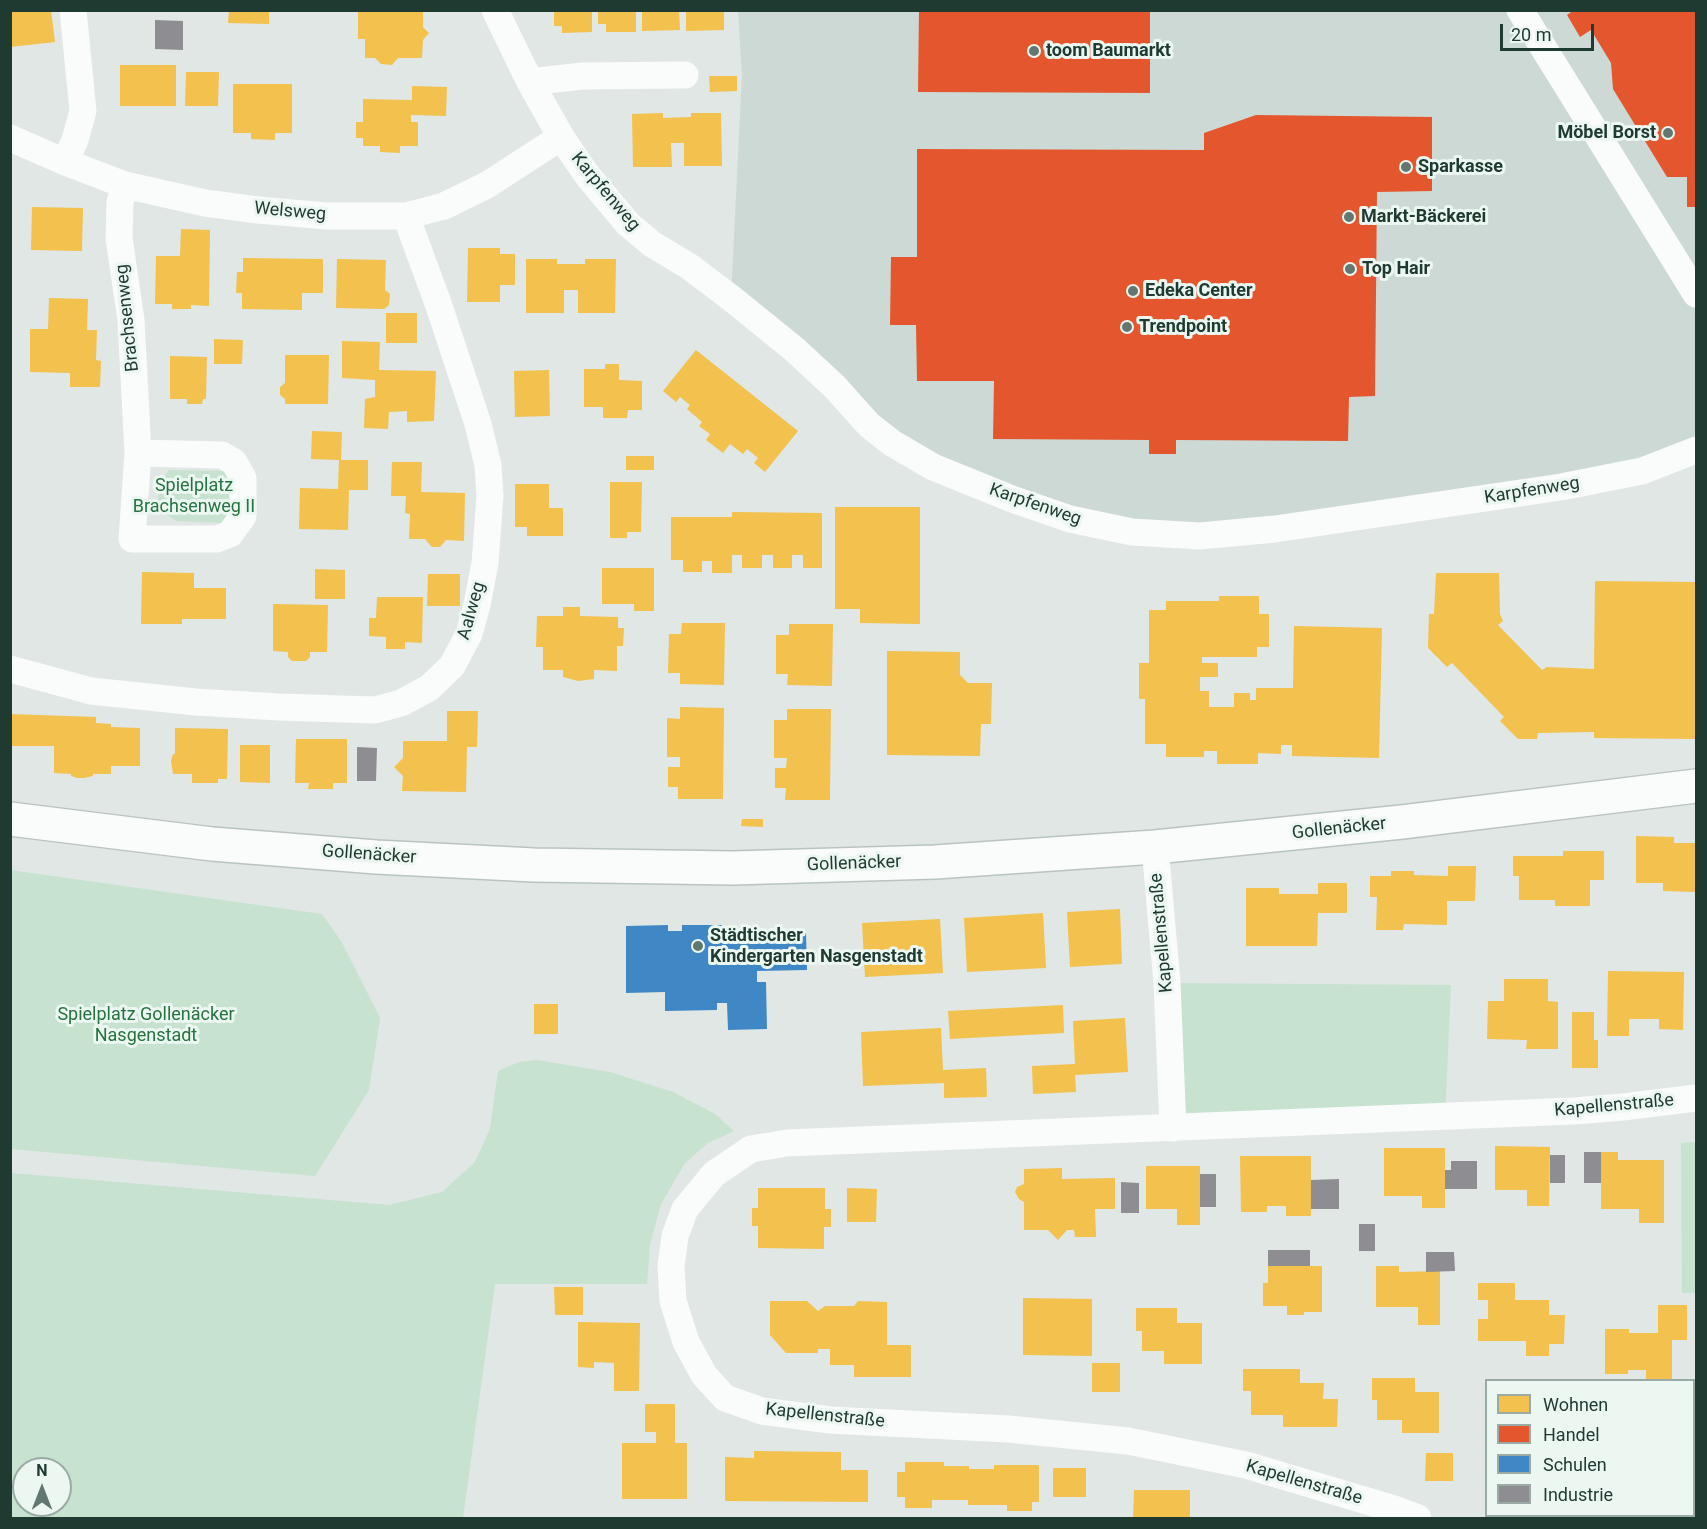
<!DOCTYPE html>
<meta charset="utf-8">
<style>
body{margin:0}
#map{position:relative;width:1707px;height:1529px;overflow:hidden;background:#e0e7e4;font-family:Roboto,sans-serif}
canvas{display:block}
.frame{position:absolute;inset:0;border:12px solid #1e3a31;pointer-events:none}
.legend{position:absolute;left:1485px;top:1379px;width:210px;height:138px;box-sizing:border-box;background:#edf7f2;border:2px solid #9aaba5;margin:0;padding:8px 10px;list-style:none;font-size:18px;color:#1e3a31}
.legend li{display:flex;align-items:center;gap:12px;height:30px}
.legend b{width:30px;border:2px solid #9aaba5}
.north{position:absolute;left:12px;top:1457px;width:60px;height:60px;box-sizing:border-box;background:#edf7f2;border:2px solid #9aaba5;border-radius:50%;rotate:0deg;font-size:16px;font-weight:700;line-height:24px;text-align:center;color:#1e3a31}
.north::after{content:'';display:block;margin:auto;width:21px;height:27px;background:#627770;clip-path:polygon(50% 0,100% 100%,50% 72%,0 100%)}
.scale{position:absolute;left:1500px;top:24px;width:94px;height:27px;box-sizing:border-box;border:3px solid #1e3a31;border-top:0;padding-left:8px;font-size:18px;line-height:21px;white-space:nowrap;color:#1e3a31;-webkit-text-stroke:4px #edf7f2;paint-order:stroke}
</style>
<div id="map">
<canvas width="1707" height="1529"></canvas>
<div class="frame"></div>
<ul class="legend">
<li><b style="height:16px;background:#f2c14e"></b>Wohnen</li>
<li><b style="height:16px;background:#e4572e"></b>Handel</li>
<li><b style="height:16px;background:#3f88c5"></b>Schulen</li>
<li><b style="height:16px;background:#8d8d92"></b>Industrie</li>
</ul>
<div class="north">N</div>
<div class="scale">20 m</div>
</div>
<script>
const ctx = document.querySelector('canvas').getContext('2d');
ctx.lineJoin = 'round';
function fill(path, color) { ctx.fillStyle = color; ctx.fill(path, 'evenodd'); }
const poly = rows => new Path2D(rows.map(r => 'M' + r).join(''));
function trace(path, color, width, dash) { ctx.strokeStyle = color; ctx.lineWidth = width; ctx.lineCap = dash ? 'butt' : 'round'; ctx.setLineDash(dash || []); ctx.stroke(path); }
function drawText(font, color, halo, rows, align = 'center') {
  ctx.font = font + ' Roboto,sans-serif'; ctx.lineWidth = 6; ctx.setLineDash([]); ctx.textBaseline = 'middle'; ctx.strokeStyle = halo; ctx.fillStyle = color; for (const [text, x, y, turn = 0] of rows) {
    ctx.save(); ctx.translate(x, y); ctx.rotate((+turn || 0) * Math.PI / 180); ctx.textAlign = isNaN(turn) ? turn : align; if (halo) ctx.strokeText(text, 0, 0); ctx.fillText(text, 0, 0); ctx.restore();
  }
}
fill(poly([
 [738,11,1696,11,1696,449,1561,487,1200,536,1070,519,933,467,731,298,742,74]
]), '#cdd9d4');
fill(poly([
 [169,470,228,471,230,502,224,523,177,521,158,509,158,487],
 [10,870,322,914,341,941,380,1018,369,1090,315,1176,11,1149],
 [1167,983,1451,985,1445,1116,1173,1128],
 [537,1060,610,1072,673,1092,715,1114,734,1131,708,1143,685,1163,661,1204,650,1245,647,1284,495,1284,463,1518,11,1518,11,1173,389,1205,442,1192,475,1162,490,1129,498,1071,519,1062],
 [24,1469,60,1469,60,1505,24,1505],
 [1696,1142,1696,1293,1682,1293,1681,1143]
]), '#c7e2cf');
fill(poly([
 [10,10,51,10,55,42,10,47],
 [229,10,269,10,269,24,228,23],
 [358,10,423,10,423,27,429,33,423,40,422,58,398,58,392,65,381,64,375,58,365,58,365,39,358,39],
 [554,10,592,10,592,32,562,33,562,26,554,26],
 [598,10,636,10,636,32,606,32,606,24,598,24],
 [642,10,679,10,680,30,642,31],
 [686,10,724,10,724,30,686,31],
 [120,65,176,65,176,106,120,106],
 [186,72,219,72,218,106,185,106],
 [709,76,737,76,737,91,710,92],
 [233,84,292,84,292,133,275,133,275,140,251,139,251,133,233,133],
 [412,86,447,87,446,116,411,115,411,122,418,122,418,146,400,146,400,153,380,152,380,146,363,146,363,138,356,138,356,122,363,122,363,99,412,100],
 [663,113,663,118,691,117,691,113,721,113,722,166,684,166,684,143,671,143,672,167,633,167,632,114],
 [32,207,83,208,82,251,31,250],
 [181,229,210,230,209,306,191,305,191,309,172,309,172,304,155,304,156,256,180,256],
 [468,248,500,248,500,254,515,254,515,285,500,285,500,302,467,302],
 [243,258,323,259,323,293,302,293,302,310,242,309,242,293,236,293,237,272,243,272],
 [337,259,386,260,385,290,390,294,389,305,384,309,336,308],
 [526,259,557,259,557,264,585,264,585,259,616,259,615,313,578,313,578,290,564,290,564,313,526,313],
 [49,298,88,299,87,330,97,330,96,360,101,361,100,387,70,387,70,373,30,372,30,329,48,329],
 [386,313,417,313,417,343,386,343],
 [214,339,243,340,242,364,214,364],
 [342,341,380,342,379,370,436,371,434,421,407,422,407,411,389,412,388,429,364,428,365,399,375,397,375,380,342,378],
 [696,350,798,431,765,472,754,463,758,458,747,449,743,454,730,444,723,453,706,440,710,434,699,426,702,422,687,409,690,405,680,397,676,402,663,391],
 [285,355,329,355,328,404,285,404,285,399,280,395,280,387,285,383],
 [170,356,207,357,206,399,203,399,202,404,187,404,187,399,170,399],
 [605,364,619,364,619,380,642,381,642,410,628,410,627,418,603,418,603,407,584,407,584,369,605,369],
 [549,370,550,416,515,417,514,371],
 [312,431,342,432,341,460,368,460,368,490,349,490,348,530,299,529,300,488,338,489,339,460,311,459],
 [626,456,654,456,654,470,626,470],
 [392,462,422,462,421,492,465,493,464,541,446,540,440,547,432,547,425,539,409,539,410,514,405,513,406,496,391,496],
 [610,482,642,482,641,532,627,532,627,538,610,538],
 [515,484,549,484,549,508,563,508,563,536,527,536,527,527,515,527],
 [835,507,920,507,920,624,860,623,860,609,835,609],
 [732,512,822,513,822,568,803,568,803,555,792,555,792,568,773,568,773,555,762,555,762,568,742,568,742,555,732,555,732,573,712,573,712,561,702,561,702,572,683,572,683,560,671,560,671,517,732,517],
 [602,568,654,568,654,611,634,611,634,604,602,604],
 [315,569,345,570,345,599,315,599],
 [142,572,194,573,194,588,226,588,226,619,182,619,182,624,141,624],
 [1436,573,1499,573,1500,614,1503,621,1498,625,1542,670,1547,667,1594,669,1595,581,1696,582,1696,739,1594,738,1594,732,1538,733,1537,739,1518,739,1500,721,1504,717,1452,663,1447,667,1428,648,1429,614,1434,614],
 [428,574,460,574,460,606,427,606],
 [1219,596,1259,596,1259,614,1269,614,1269,647,1257,647,1257,657,1202,657,1202,663,1218,663,1218,677,1200,677,1200,691,1209,691,1209,707,1234,707,1234,693,1250,693,1250,700,1256,700,1256,688,1293,688,1294,626,1382,628,1379,758,1292,756,1292,745,1281,745,1281,754,1258,753,1258,764,1217,764,1217,751,1204,751,1204,757,1166,757,1166,744,1145,744,1145,699,1139,699,1139,663,1149,663,1149,610,1166,610,1166,601,1219,601],
 [377,597,423,597,422,643,405,642,405,649,386,649,386,637,369,636,369,618,376,618],
 [273,604,328,605,327,652,310,652,310,657,306,661,292,661,288,657,288,652,273,651],
 [563,607,580,607,580,616,618,617,618,628,624,628,623,646,617,646,617,671,594,670,594,679,578,681,563,677,563,670,543,670,543,647,536,647,537,616,563,616],
 [682,623,725,623,724,685,680,684,680,673,668,673,669,634,681,634],
 [789,624,833,624,832,686,787,685,788,674,776,674,776,635,789,635],
 [887,651,960,652,960,675,968,683,992,683,991,724,981,724,980,756,887,755],
 [680,707,724,708,723,799,678,799,678,787,668,787,668,767,680,767,680,757,667,757,667,718,680,719],
 [787,709,831,709,830,800,785,800,786,788,775,788,775,768,786,768,787,758,774,758,774,720,787,720],
 [447,711,478,711,477,747,467,747,466,792,402,791,403,776,394,767,403,758,403,741,447,741],
 [10,714,96,717,96,723,111,724,111,727,140,728,140,766,111,766,111,774,93,774,93,776,84,778,77,778,71,776,71,774,54,773,54,746,10,746],
 [175,728,228,729,227,779,218,779,218,783,192,783,192,774,173,774,171,761,173,754,175,754],
 [296,739,347,739,347,783,333,783,333,789,308,789,309,783,295,783],
 [240,745,270,745,270,783,240,782],
 [742,819,763,819,763,827,741,826],
 [1636,836,1674,837,1674,843,1696,843,1696,892,1663,891,1663,883,1636,883],
 [1563,851,1604,851,1604,880,1590,880,1590,906,1555,906,1555,900,1519,900,1519,876,1513,876,1513,856,1563,856],
 [1448,866,1476,866,1475,901,1447,901,1447,925,1404,924,1403,930,1376,930,1377,897,1370,897,1370,876,1391,876,1391,871,1414,871,1414,875,1448,876],
 [1318,883,1347,883,1347,913,1318,913,1317,946,1246,946,1246,888,1279,888,1279,894,1318,894],
 [1120,909,1122,964,1070,967,1067,912],
 [1043,913,1046,968,967,972,964,918],
 [940,919,943,973,865,977,862,923],
 [1608,971,1684,972,1683,1030,1659,1029,1659,1019,1629,1019,1629,1036,1607,1036],
 [1504,979,1548,979,1548,1001,1558,1002,1558,1049,1526,1049,1527,1040,1487,1039,1488,1001,1504,1001],
 [534,1004,558,1004,558,1034,534,1034],
 [1063,1005,1064,1033,950,1039,948,1011],
 [1572,1012,1594,1012,1594,1040,1598,1040,1598,1068,1572,1068],
 [1125,1018,1128,1072,1075,1075,1076,1092,1033,1094,1032,1066,1075,1064,1073,1021],
 [941,1028,943,1070,986,1068,987,1097,944,1098,944,1083,863,1086,861,1032],
 [1495,1146,1550,1147,1549,1206,1527,1206,1527,1190,1495,1190],
 [1384,1148,1445,1148,1445,1208,1422,1208,1422,1196,1384,1196],
 [1601,1152,1618,1152,1618,1160,1664,1160,1664,1223,1639,1223,1639,1209,1601,1209],
 [1240,1156,1311,1156,1311,1216,1286,1216,1286,1206,1267,1206,1267,1212,1241,1212],
 [1146,1166,1200,1166,1200,1225,1177,1225,1177,1209,1146,1209],
 [1062,1168,1062,1179,1115,1178,1115,1209,1095,1209,1096,1237,1075,1237,1074,1230,1067,1230,1058,1240,1048,1230,1024,1230,1024,1202,1019,1199,1015,1192,1017,1187,1024,1184,1024,1169],
 [758,1188,825,1188,825,1209,831,1209,831,1227,824,1227,824,1249,758,1248,758,1226,752,1226,752,1208,758,1208],
 [847,1188,877,1189,876,1222,847,1222],
 [1268,1266,1322,1266,1322,1312,1304,1312,1304,1315,1287,1315,1287,1306,1263,1306,1263,1283,1268,1283],
 [1376,1266,1399,1266,1399,1272,1440,1271,1440,1325,1418,1325,1418,1307,1376,1307],
 [1478,1283,1515,1283,1515,1300,1549,1300,1549,1315,1565,1315,1564,1344,1549,1344,1549,1356,1526,1356,1526,1341,1478,1341,1478,1319,1488,1319,1488,1300,1478,1300],
 [554,1287,583,1287,583,1315,555,1315],
 [1023,1298,1092,1299,1092,1356,1023,1355],
 [770,1301,807,1301,818,1311,825,1306,854,1306,858,1301,887,1302,887,1345,911,1345,911,1377,854,1377,854,1365,830,1365,830,1349,818,1349,818,1353,786,1353,770,1335],
 [1658,1305,1687,1305,1687,1340,1672,1340,1672,1380,1646,1380,1646,1370,1628,1370,1628,1374,1605,1374,1605,1329,1629,1329,1629,1333,1658,1333],
 [1136,1308,1177,1308,1177,1323,1202,1323,1202,1364,1164,1364,1164,1351,1142,1351,1142,1331,1136,1331],
 [578,1322,640,1323,639,1391,614,1391,614,1363,594,1362,594,1368,578,1367],
 [1092,1363,1120,1363,1120,1392,1092,1392],
 [1243,1369,1300,1369,1300,1383,1324,1383,1323,1399,1338,1399,1337,1427,1283,1427,1283,1415,1251,1415,1251,1391,1243,1391],
 [1372,1378,1415,1378,1415,1392,1439,1392,1439,1433,1402,1433,1402,1420,1377,1420,1377,1400,1372,1400],
 [645,1404,675,1404,675,1443,687,1443,687,1499,622,1499,622,1443,656,1443,656,1432,645,1432],
 [1696,1443,1696,1506,1694,1507,1694,1445],
 [754,1451,841,1452,841,1470,868,1470,868,1502,725,1501,725,1457,754,1458],
 [1426,1453,1453,1453,1453,1481,1425,1481],
 [905,1462,944,1462,944,1466,969,1466,969,1469,994,1469,994,1465,1039,1465,1039,1502,1032,1502,1032,1511,1007,1511,1007,1505,968,1505,968,1500,932,1500,932,1508,905,1508,905,1497,897,1497,897,1472,905,1472],
 [1053,1468,1086,1468,1086,1497,1053,1497],
 [1134,1490,1190,1490,1190,1518,1133,1518]
]), '#f2c14e');
fill(poly([
 [919,10,1150,10,1150,93,918,92],
 [1574,10,1696,10,1696,207,1687,207,1687,177,1667,177,1613,89,1611,63,1591,30,1580,37,1567,15],
 [1256,115,1432,117,1432,191,1377,192,1375,396,1349,397,1348,441,1176,440,1176,454,1149,454,1149,440,993,439,994,381,917,381,916,325,890,325,891,257,917,257,917,149,1204,150,1204,133]
]), '#e4572e');
fill(poly([
 [668,925,668,931,682,931,682,925,722,925,722,939,735,939,735,933,806,933,807,970,757,971,757,982,766,982,767,1029,728,1030,727,1003,717,1003,717,1010,665,1011,665,992,626,993,626,926]
]), '#3f88c5');
fill(poly([
 [155,20,183,21,183,50,155,49],
 [357,747,377,748,376,781,357,781],
 [1584,1152,1601,1152,1601,1183,1584,1183],
 [1550,1155,1565,1155,1565,1183,1550,1183],
 [1451,1161,1477,1161,1477,1189,1445,1189,1445,1170,1451,1170],
 [1200,1174,1216,1174,1216,1207,1200,1207],
 [1339,1179,1339,1209,1311,1209,1311,1180],
 [1121,1182,1139,1183,1139,1213,1121,1213],
 [1359,1224,1375,1224,1375,1251,1359,1251],
 [1268,1250,1310,1250,1310,1266,1268,1266],
 [1426,1252,1454,1252,1455,1271,1426,1272]
]), '#8d8d92');
const secondary = poly([
 [10,819,212,844,376,857,534,865,733,868,935,862,1155,847,1402,822,1696,786]
]);
trace(secondary, '#b9c4bf', 36);
trace(poly([
 [495,10,530,82,561,137,587,175,628,224,652,244,690,267,731,298,794,349,835,387,869,425,892,443,933,467,1012,499,1070,519,1132,532,1200,536,1275,529,1561,487,1642,471,1696,450],
 [1520,10,1696,294],
 [530,82,582,76,685,75],
 [10,138,65,162,125,185,205,203,258,210,326,216,406,216,444,206,487,185,561,137],
 [65,162,75,140,83,111,73,10],
 [125,185,120,202,119,238,131,320,138,453,132,539,217,539,230,534,243,516,243,478,234,462,222,455,138,453],
 [10,669,91,691,196,702,279,707,375,710,401,703,429,688,452,666,469,634,477,605,485,563,490,496,488,465,478,424,439,306,406,216],
 [1155,847,1167,983,1173,1128],
 [1418,1518,1394,1509,1246,1465,1128,1441,1008,1429,830,1420,762,1411,725,1398,704,1375,686,1342,673,1301,671,1266,675,1236,685,1209,714,1174,751,1149,787,1143,1574,1111,1623,1107,1696,1098]
]), '#fafbfb', 27);
trace(secondary, '#fafbfb', 33);
for (const [x, y, r, color] of [
 [1034,51,6,"#627770"],
 [1668,133,6,"#627770"],
 [1406,167,6,"#627770"],
 [1349,217,6,"#627770"],
 [1350,269,6,"#627770"],
 [1133,291,6,"#627770"],
 [1127,327,6,"#627770"],
 [698,946,6,"#627770"]
]) { const dot = new Path2D(); dot.arc(x, y, r, 0, 2 * Math.PI); ctx.fillStyle = color; ctx.fill(dot); trace(dot, '#edf7f2', 2); }
drawText('bold 18px', '#1e3a31', '#edf7f2', [
 ["toom Baumarkt",1046,51],
 ["Möbel Borst",1656,133,"right"],
 ["Sparkasse",1418,167],
 ["Markt-Bäckerei",1361,217],
 ["Top Hair",1362,269],
 ["Edeka Center",1145,291],
 ["Trendpoint",1139,327],
 ["Städtischer",710,936],
 ["Kindergarten Nasgenstadt",710,957]
], 'left');
drawText('18px', '#1e3a31', '#edf7f2', [
 ["Karpfenweg",605,192,50],
 ["Welsweg",290,212,5],
 ["Brachsenweg",128,318,-96],
 ["Karpfenweg",1532,491,-9],
 ["Karpfenweg",1035,505,19],
 ["Aalweg",472,611,-74],
 ["Gollenäcker",1339,829,-6],
 ["Gollenäcker",369,855,4],
 ["Gollenäcker",854,864,-2],
 ["Kapellenstraße",1162,933,-95],
 ["Kapellenstraße",1614,1106,-5],
 ["Kapellenstraße",825,1416,6],
 ["Kapellenstraße",1304,1483,16]
]);
drawText('18px', '#257440', '#edf7f2', [
 ["Spielplatz",194,486],
 ["Brachsenweg II",194,507],
 ["Spielplatz Gollenäcker",146,1015],
 ["Nasgenstadt",146,1036]
]);
</script>
